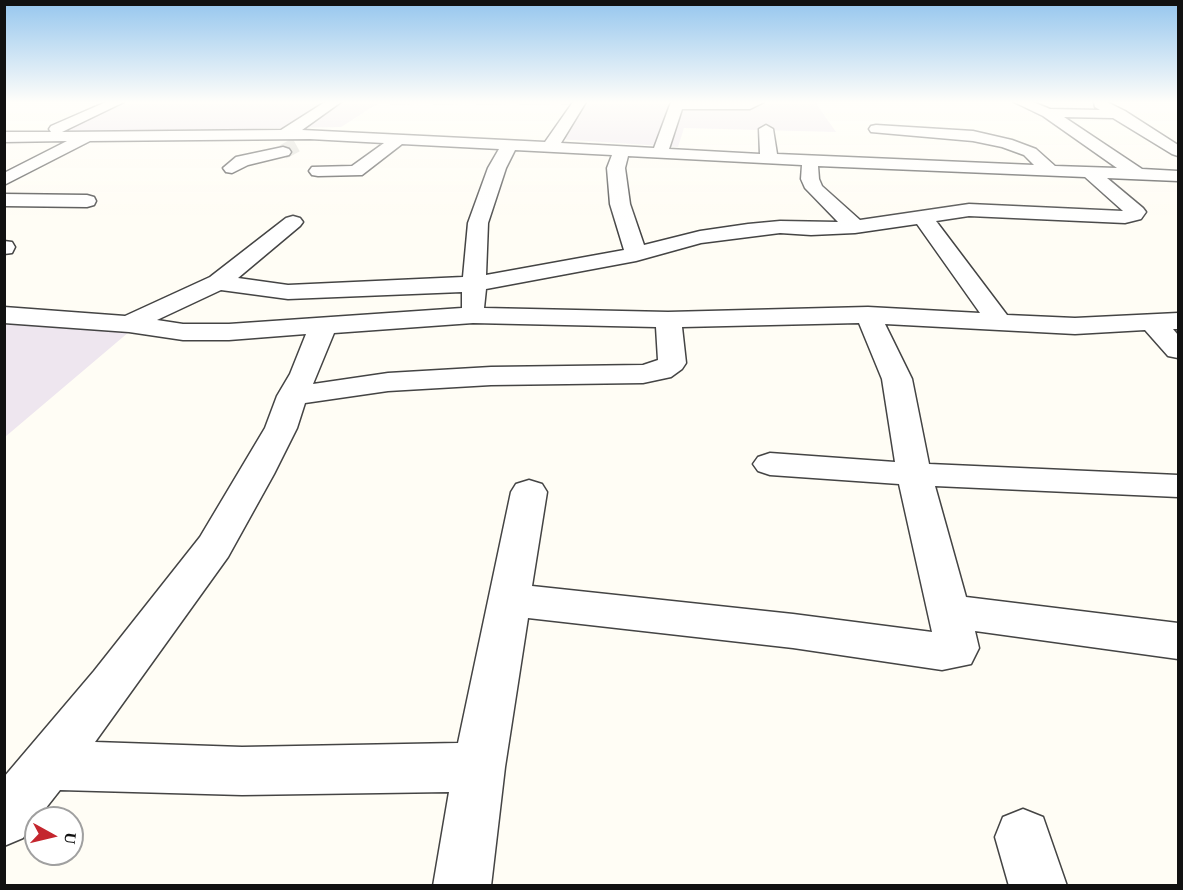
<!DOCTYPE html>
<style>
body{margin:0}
#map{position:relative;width:1183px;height:890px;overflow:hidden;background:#fffdf5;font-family:Georgia,serif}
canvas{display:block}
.frame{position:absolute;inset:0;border:6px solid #111;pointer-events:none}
.north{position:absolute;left:24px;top:806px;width:60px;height:60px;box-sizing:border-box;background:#fff;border:2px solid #a0a0a0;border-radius:50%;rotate:98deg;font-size:16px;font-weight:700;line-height:24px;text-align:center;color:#111}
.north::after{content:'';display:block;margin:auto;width:21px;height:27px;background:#c4262e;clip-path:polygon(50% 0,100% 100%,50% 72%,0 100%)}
</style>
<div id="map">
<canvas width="1183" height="890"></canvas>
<div class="frame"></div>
<div class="north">U</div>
</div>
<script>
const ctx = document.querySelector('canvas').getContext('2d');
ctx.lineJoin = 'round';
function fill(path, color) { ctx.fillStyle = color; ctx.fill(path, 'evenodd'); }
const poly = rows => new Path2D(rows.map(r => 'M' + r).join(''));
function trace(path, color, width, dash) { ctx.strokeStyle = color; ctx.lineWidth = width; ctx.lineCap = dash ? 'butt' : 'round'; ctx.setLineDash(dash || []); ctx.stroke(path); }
fill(poly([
 [106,102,815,102,836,132,684,128,678,147,557,139,583,105,377,104,341,127,50,132],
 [5,318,136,326,5,437]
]), '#eee6ef');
trace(poly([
 [283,152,303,141]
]), '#dbdad3', 15, [15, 8]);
const minor = poly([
 [106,102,124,102,62,132,281,130,325,102,341,102,302,130,545,142,573,102,586,102,561,143,654,148,671,102,764,102,750,109,682,109,669,149,760,154,759,129,766,125,773,129,777,154,1034,165,1024,155,1002,147,973,141,871,132,869,129,871,126,876,125,973,131,1012,140,1036,149,1055,166,1117,168,1043,116,1014,102,1033,102,1050,109,1100,110,1095,107,1094,102,1107,102,1125,111,1178,145,1178,156,1172,154,1113,118,1064,117,1142,169,1178,171,1178,181,1107,178,1143,208,1146,212,1141,219,1125,223,969,216,936,221,1007,315,1075,318,1178,313,1178,329,1173,329,1178,335,1178,358,1168,356,1145,330,1075,334,885,324,912,379,929,464,1178,475,1178,497,935,486,966,597,1178,623,1178,659,975,631,979,648,971,664,942,670,793,648,528,618,505,767,491,886,433,886,449,792,242,795,60,790,38,818,36,818,23,838,4,846,4,777,94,671,200,537,265,428,277,396,290,374,306,334,229,340,183,340,129,332,4,323,4,307,125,316,210,277,286,218,293,216,300,218,303,222,300,226,238,278,288,285,463,277,468,223,488,168,499,149,402,144,362,175,318,176,312,175,309,171,312,167,352,166,384,143,310,139,90,141,4,185,4,173,67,141,4,142,4,132,51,132,49,129,51,126,106,102],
 [515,150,612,155,607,168,610,204,624,250,486,275,488,223,506,168,515,150],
 [628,156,802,165,801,179,805,188,838,222,780,221,748,224,700,231,644,245,630,204,625,168,628,156],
 [818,166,1085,177,1123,211,969,204,860,220,822,186,819,179,818,166],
 [917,224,980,313,868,307,668,312,484,308,486,289,636,261,701,243,780,233,811,235,855,233,917,224],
 [221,290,288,299,462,292,462,308,229,324,183,324,157,320,221,290],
 [473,323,656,327,658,360,643,365,491,367,388,373,313,384,334,333,473,323],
 [859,323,882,379,895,462,770,453,758,457,753,464,758,471,770,475,899,484,932,632,793,614,532,586,547,492,542,484,529,480,516,484,511,492,458,743,242,747,95,742,228,557,274,474,297,428,305,403,388,391,491,385,643,383,671,377,682,369,686,363,682,327,859,323],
 [283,147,289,149,291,152,289,155,248,165,232,173,226,172,223,168,236,157,283,147],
 [4,194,87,195,94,197,96,201,94,205,87,207,4,206,4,194],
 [4,241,12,242,15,247,12,253,4,254,4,241],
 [1023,809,1043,817,1067,886,1009,886,995,837,1003,817,1023,809]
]);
trace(minor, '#444', 3);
fill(minor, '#fff');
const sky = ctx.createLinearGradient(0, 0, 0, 227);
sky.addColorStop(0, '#95c6ee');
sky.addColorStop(0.45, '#fffefa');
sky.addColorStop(1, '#fffefa00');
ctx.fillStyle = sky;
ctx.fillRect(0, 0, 1183, 227);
</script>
